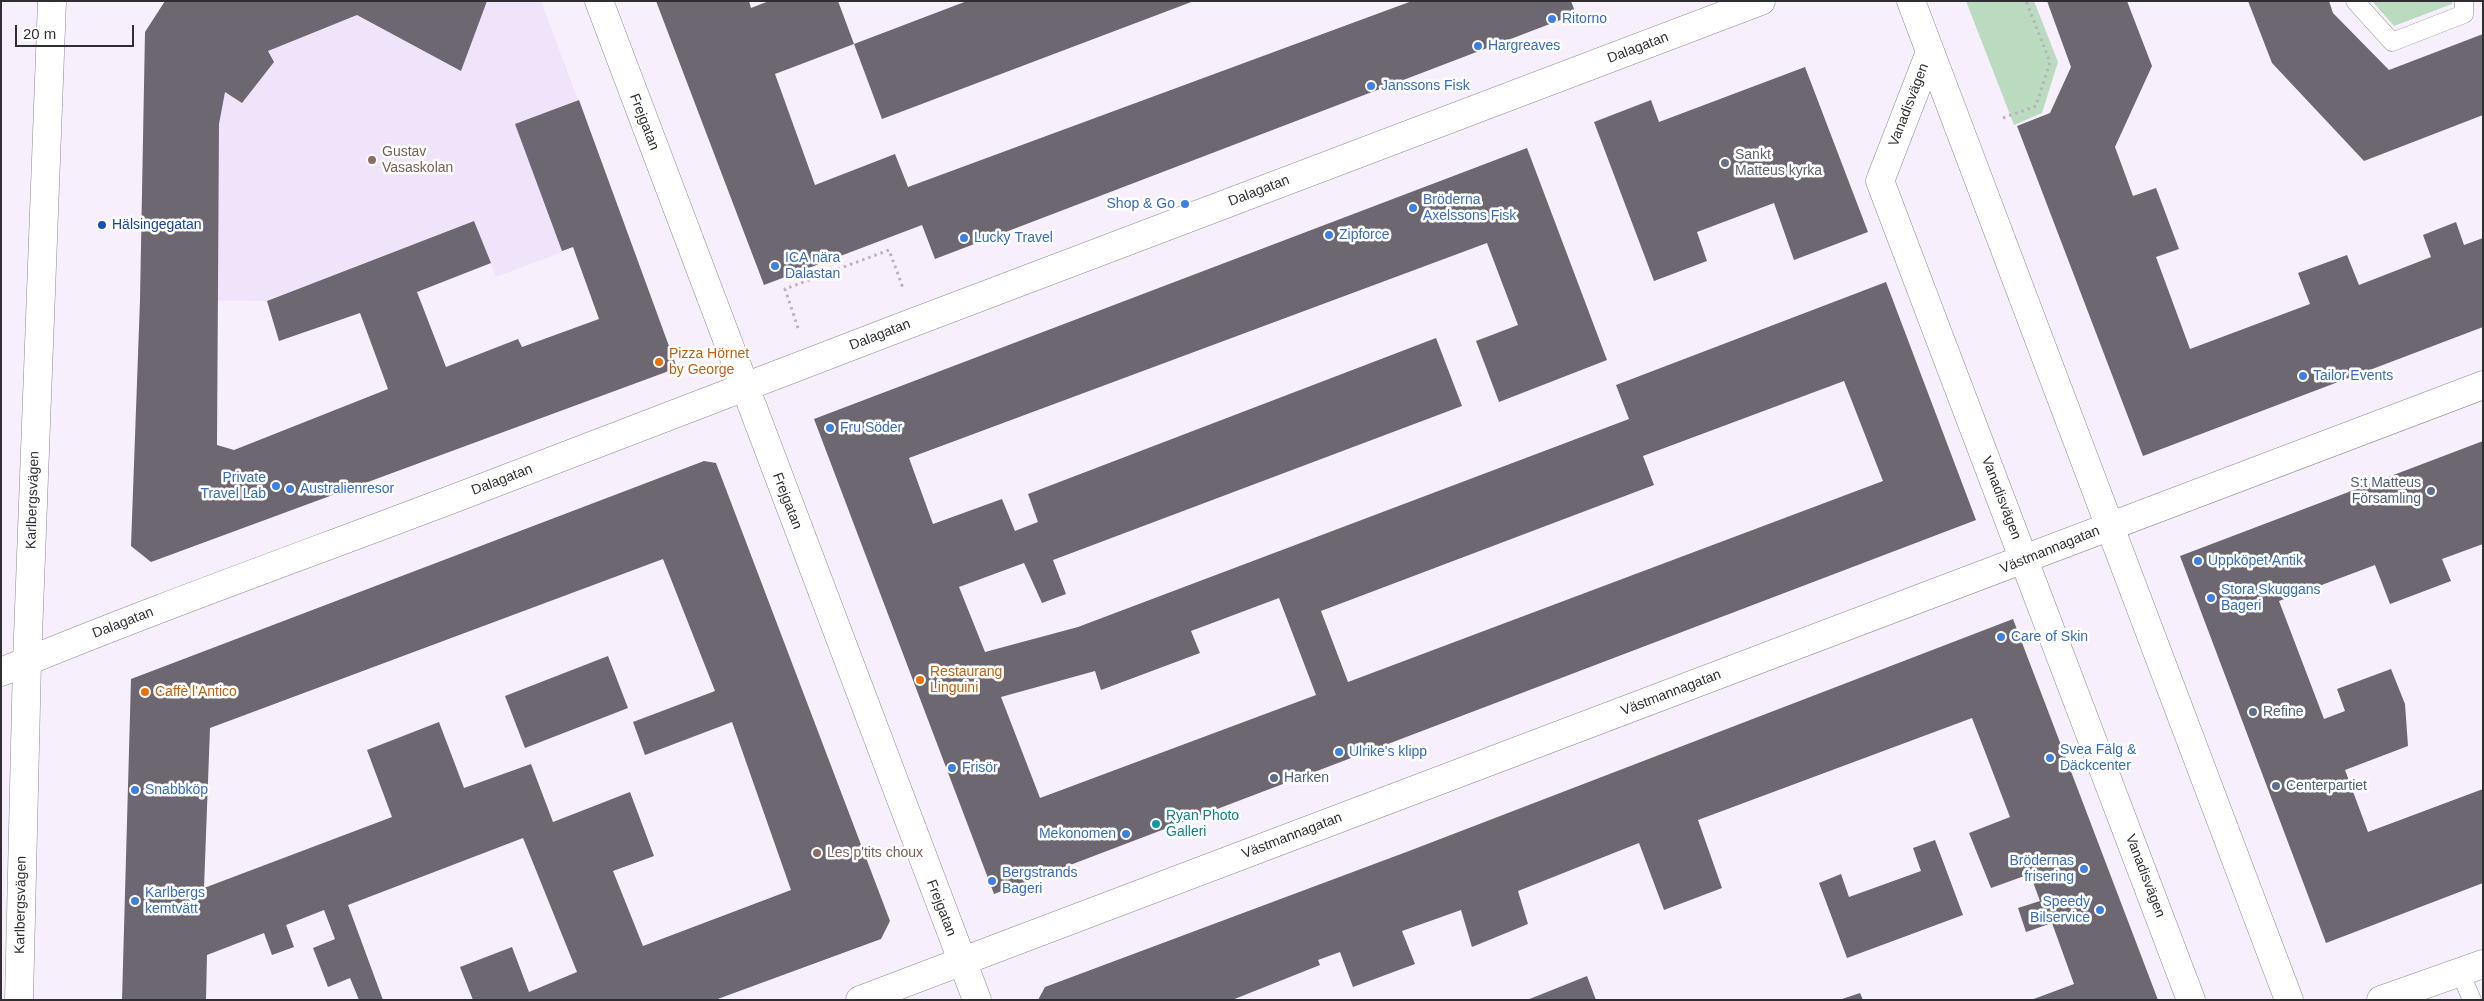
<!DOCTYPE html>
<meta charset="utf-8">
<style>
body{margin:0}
#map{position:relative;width:2484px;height:1001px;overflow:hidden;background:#f7f0fc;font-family:Arial,sans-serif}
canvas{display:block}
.frame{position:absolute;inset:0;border:2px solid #312e33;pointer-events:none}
.scale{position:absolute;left:15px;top:25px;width:119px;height:22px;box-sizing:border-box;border:2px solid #312e33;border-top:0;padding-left:6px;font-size:15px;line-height:18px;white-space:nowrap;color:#312e33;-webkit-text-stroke:4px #fff;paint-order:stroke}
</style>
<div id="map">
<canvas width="2484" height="1001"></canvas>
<div class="frame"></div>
<div class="scale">20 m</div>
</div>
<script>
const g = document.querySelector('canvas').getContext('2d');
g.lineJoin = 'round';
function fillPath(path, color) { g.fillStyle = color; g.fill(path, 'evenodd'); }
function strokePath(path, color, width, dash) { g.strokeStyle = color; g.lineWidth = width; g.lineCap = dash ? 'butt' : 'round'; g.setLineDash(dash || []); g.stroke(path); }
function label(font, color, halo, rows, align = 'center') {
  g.font = font + ' Arial,sans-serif'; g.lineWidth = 5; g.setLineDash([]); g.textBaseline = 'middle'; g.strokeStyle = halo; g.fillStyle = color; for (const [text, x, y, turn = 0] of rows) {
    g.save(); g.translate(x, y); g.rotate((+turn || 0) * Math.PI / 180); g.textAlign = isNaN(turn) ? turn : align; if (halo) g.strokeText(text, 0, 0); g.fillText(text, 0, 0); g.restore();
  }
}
const education = new Path2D(`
 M165 1H541L626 228 496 277 473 221 267 301 140 300 145 32Z`);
const green = new Path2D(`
 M1966 1H2034L2058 62 2042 113 2014 125Z
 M2372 1H2452V4L2394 26Z`);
const building = new Path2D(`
 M165 1H487L461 71 357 15 268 51 274 62 242 103 225 92 219 124 217 445 234 450 388 389 360 313 279 341 267 301 474 221 491 263 417 292 446 367 518 339 522 347 599 319 573 247 562 251 515 124 579 100 677 368 151 562 131 546 140 300 145 32Z
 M656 1H749L751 8 769 1H838L854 44 967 1H1194L882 119 854 44 775 74 815 185 895 154 908 187 1412 1H1571L1576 14 935 259 922 225 764 285Z
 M2047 1H2127L2152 66 2115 147 2133 196 2156 188 2179 249 2156 257 2190 349 2310 304 2298 273 2347 255 2359 285 2431 257 2423 235 2456 222 2464 245 2483 238V327L2143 456 2017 126 2050 113 2071 67Z
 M2248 1H2329L2333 13 2389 70 2483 34V115L2364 161 2272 63Z
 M1805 67 1868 232 1794 260 1774 203 1697 232 1707 261 1654 281 1594 122 1651 100 1659 122Z
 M1527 148 1607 360 1499 402 1476 341 1518 325 1487 243 909 458 933 524 1002 499 1015 531 1038 522 1028 494 1436 338 1462 406 1053 560 1066 594 1042 603 1024 563 959 587 985 652 1078 627 1629 419 1616 385 1886 282 1976 520 994 894 814 419ZM1844 381 1883 481 1348 682 1321 611 1654 485 1643 456ZM1279 598 1316 695 1040 798 1001 697 1095 671 1101 690 1200 653 1191 631Z
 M2483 441V544L2442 559 2451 581 2390 604 2375 565 2279 601 2324 719 2345 711 2337 689 2391 669 2405 704 2408 746 2345 770 2368 832 2483 789V883L2326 943 2180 556Z
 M704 461 716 463 890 921 881 939 715 1000H473L460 967 512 947 529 992 577 972 523 838 348 905 383 1000H359L350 978 328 987 313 948 335 939 324 910 286 925 294 947 272 955 264 933 207 955 206 1000H122L131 679ZM663 559 715 691 633 722 645 755 732 722 791 890 643 946 613 871 654 856 630 792 553 822 531 764 464 788 439 722 367 750 392 817 204 888 210 728Z
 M2013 619 2158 1000H2031L2074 984 2052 923 2026 932 2018 908 2040 901 2030 874 1991 888 1969 833 2010 817 1972 718 1698 820 1722 888 1664 910 1639 843 1518 891 1528 924 1472 947 1461 910 1402 931 1415 964 1353 987 1340 952 1318 960 1320 965 1232 1000H1038L1045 987 1409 851Z
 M608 656 628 708 525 748 505 696Z
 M1935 840 1963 915 1847 958 1819 883 1841 874 1849 897 1921 871 1913 848Z
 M1587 976 1596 1000H1527Z
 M1860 993 1863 1000H1842V999Z`);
const path = new Path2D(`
 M2003 118 2036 106 2050 62 2026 1
 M798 328 785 289 889 250 903 288`);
const lane = new Path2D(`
 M2355 1 2392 42 2464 14V1
 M2460 972 2472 1000`);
const street = new Path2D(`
 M599 1 977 1000
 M1911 1 2289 1000
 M1930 52 1880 181 2191 1000
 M1 672C167 603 337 544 505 479 923 318 1341 159 1761 1
 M860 1000 2483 385
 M2381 1000 2483 964`);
const secondary = new Path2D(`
 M19 1000 27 662 52 1`);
const markers = [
 [1552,19,5,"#3f7fe0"],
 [1478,46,5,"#3f7fe0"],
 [1371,86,5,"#3f7fe0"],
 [372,160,5,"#8d6e63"],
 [1725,163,5,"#6b7280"],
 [1185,204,5,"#3f7fe0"],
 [1413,208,5,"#3f7fe0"],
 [102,225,5,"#1a4fb4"],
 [1329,235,5,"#3f7fe0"],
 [964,238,5,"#3f7fe0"],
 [775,266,5,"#3f7fe0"],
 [659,362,5,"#e8710a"],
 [2303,376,5,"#3f7fe0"],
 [830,428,5,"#3f7fe0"],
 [276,486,5,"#3f7fe0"],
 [290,489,5,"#3f7fe0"],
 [2431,491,5,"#5c6f8a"],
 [2198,561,5,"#3f7fe0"],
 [2211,598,5,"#3f7fe0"],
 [2001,637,5,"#3f7fe0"],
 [920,680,5,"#e8710a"],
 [145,692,5,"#e8710a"],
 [2253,712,5,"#5c6f8a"],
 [1339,752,5,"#3f7fe0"],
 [2050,758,5,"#3f7fe0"],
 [952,768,5,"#3f7fe0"],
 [1274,778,5,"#5c6f8a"],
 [2276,786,5,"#5c6f8a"],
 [135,790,5,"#3f7fe0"],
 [1156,824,5,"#0f9aa8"],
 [1126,834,5,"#3f7fe0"],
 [817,853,5,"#8d6e63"],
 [2084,869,5,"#3f7fe0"],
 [992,881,5,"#3f7fe0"],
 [135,901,5,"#3f7fe0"],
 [2100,910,5,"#3f7fe0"]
];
const shopNames = [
 ["Ritorno",1562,19],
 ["Hargreaves",1488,46],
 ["Janssons Fisk",1381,86],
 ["Bröderna",1423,200],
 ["Axelssons Fisk",1423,216],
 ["Shop & Go",1175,204,"right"],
 ["Zipforce",1339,235],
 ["Lucky Travel",974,238],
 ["ICA nära",785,258],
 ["Dalastan",785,274],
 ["Tailor Events",2313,376],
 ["Fru Söder",840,428],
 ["Private",266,478,"right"],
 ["Travel Lab",266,494,"right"],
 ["Australienresor",300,489],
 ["Uppköpet Antik",2208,561],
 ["Stora Skuggans",2221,590],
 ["Bageri",2221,606],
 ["Care of Skin",2011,637],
 ["Svea Fälg &",2060,750],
 ["Däckcenter",2060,766],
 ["Ulrike's klipp",1349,752],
 ["Frisör",962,768],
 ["Snabbköp",145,790],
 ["Mekonomen",1116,834,"right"],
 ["Brödernas",2074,861,"right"],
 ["frisering",2074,877,"right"],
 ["Bergstrands",1002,873],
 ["Bageri",1002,889],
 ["Karlbergs",145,893],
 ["kemtvätt",145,909],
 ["Speedy",2090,902,"right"],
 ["Bilservice",2090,918,"right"]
];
const streetNames = [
 ["Dalagatan",1638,48,-21],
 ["Vanadisvägen",1909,105,-69],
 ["Frejgatan",644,122,69],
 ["Dalagatan",1259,191,-21],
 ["Dalagatan",880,335,-21],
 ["Dalagatan",502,480,-21],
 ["Vanadisvägen",2001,498,69],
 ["Karlbergsvägen",33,500,-88],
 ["Frejgatan",787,501,69],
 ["Västmannagatan",2050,550,-22],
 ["Dalagatan",123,623,-21],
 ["Västmannagatan",1671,693,-21],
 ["Västmannagatan",1292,836,-21],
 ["Vanadisvägen",2145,876,69],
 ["Karlbergsvägen",21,905,-89],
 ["Frejgatan",941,908,69]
];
const educationNames = [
 ["Gustav",382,152],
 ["Vasaskolan",382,168],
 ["Les p'tits choux",827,853]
];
const worshipNames = [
 ["Sankt",1735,155],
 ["Matteus kyrka",1735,171]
];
const transitNames = [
 ["Hälsingegatan",112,225]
];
const foodNames = [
 ["Pizza Hörnet",669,354],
 ["by George",669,370],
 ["Restaurang",930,672],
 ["Linguini",930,688],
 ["Caffè l'Antico",155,692]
];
const serviceNames = [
 ["S:t Matteus",2421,483,"right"],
 ["Församling",2421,499,"right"],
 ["Refine",2263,712],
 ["Harken",1284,778],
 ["Centerpartiet",2286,786]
];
const cultureNames = [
 ["Ryan Photo",1166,816],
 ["Galleri",1166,832]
];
fillPath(education, '#efe4f9');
fillPath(green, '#badbbf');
fillPath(building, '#6d6771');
strokePath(lane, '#8e8893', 19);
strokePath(street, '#8e8893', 29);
strokePath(secondary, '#8e8893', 29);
strokePath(path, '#b8b2bc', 3, [2.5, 4]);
strokePath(lane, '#fff', 18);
strokePath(street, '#fff', 28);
strokePath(secondary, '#fff', 28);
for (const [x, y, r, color] of markers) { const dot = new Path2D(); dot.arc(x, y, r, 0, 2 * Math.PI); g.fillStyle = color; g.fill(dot); strokePath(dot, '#fff', 2); }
label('14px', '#366cbe', '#fff', shopNames, 'left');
label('14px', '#312e33', '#fff', streetNames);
label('14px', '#785e54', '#fff', educationNames, 'left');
label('14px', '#5b616d', '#fff', worshipNames, 'left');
label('14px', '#164399', '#fff', transitNames, 'left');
label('14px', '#c56008', '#fff', foodNames, 'left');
label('14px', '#4e5e75', '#fff', serviceNames, 'left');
label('14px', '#0d838f', '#fff', cultureNames, 'left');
</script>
